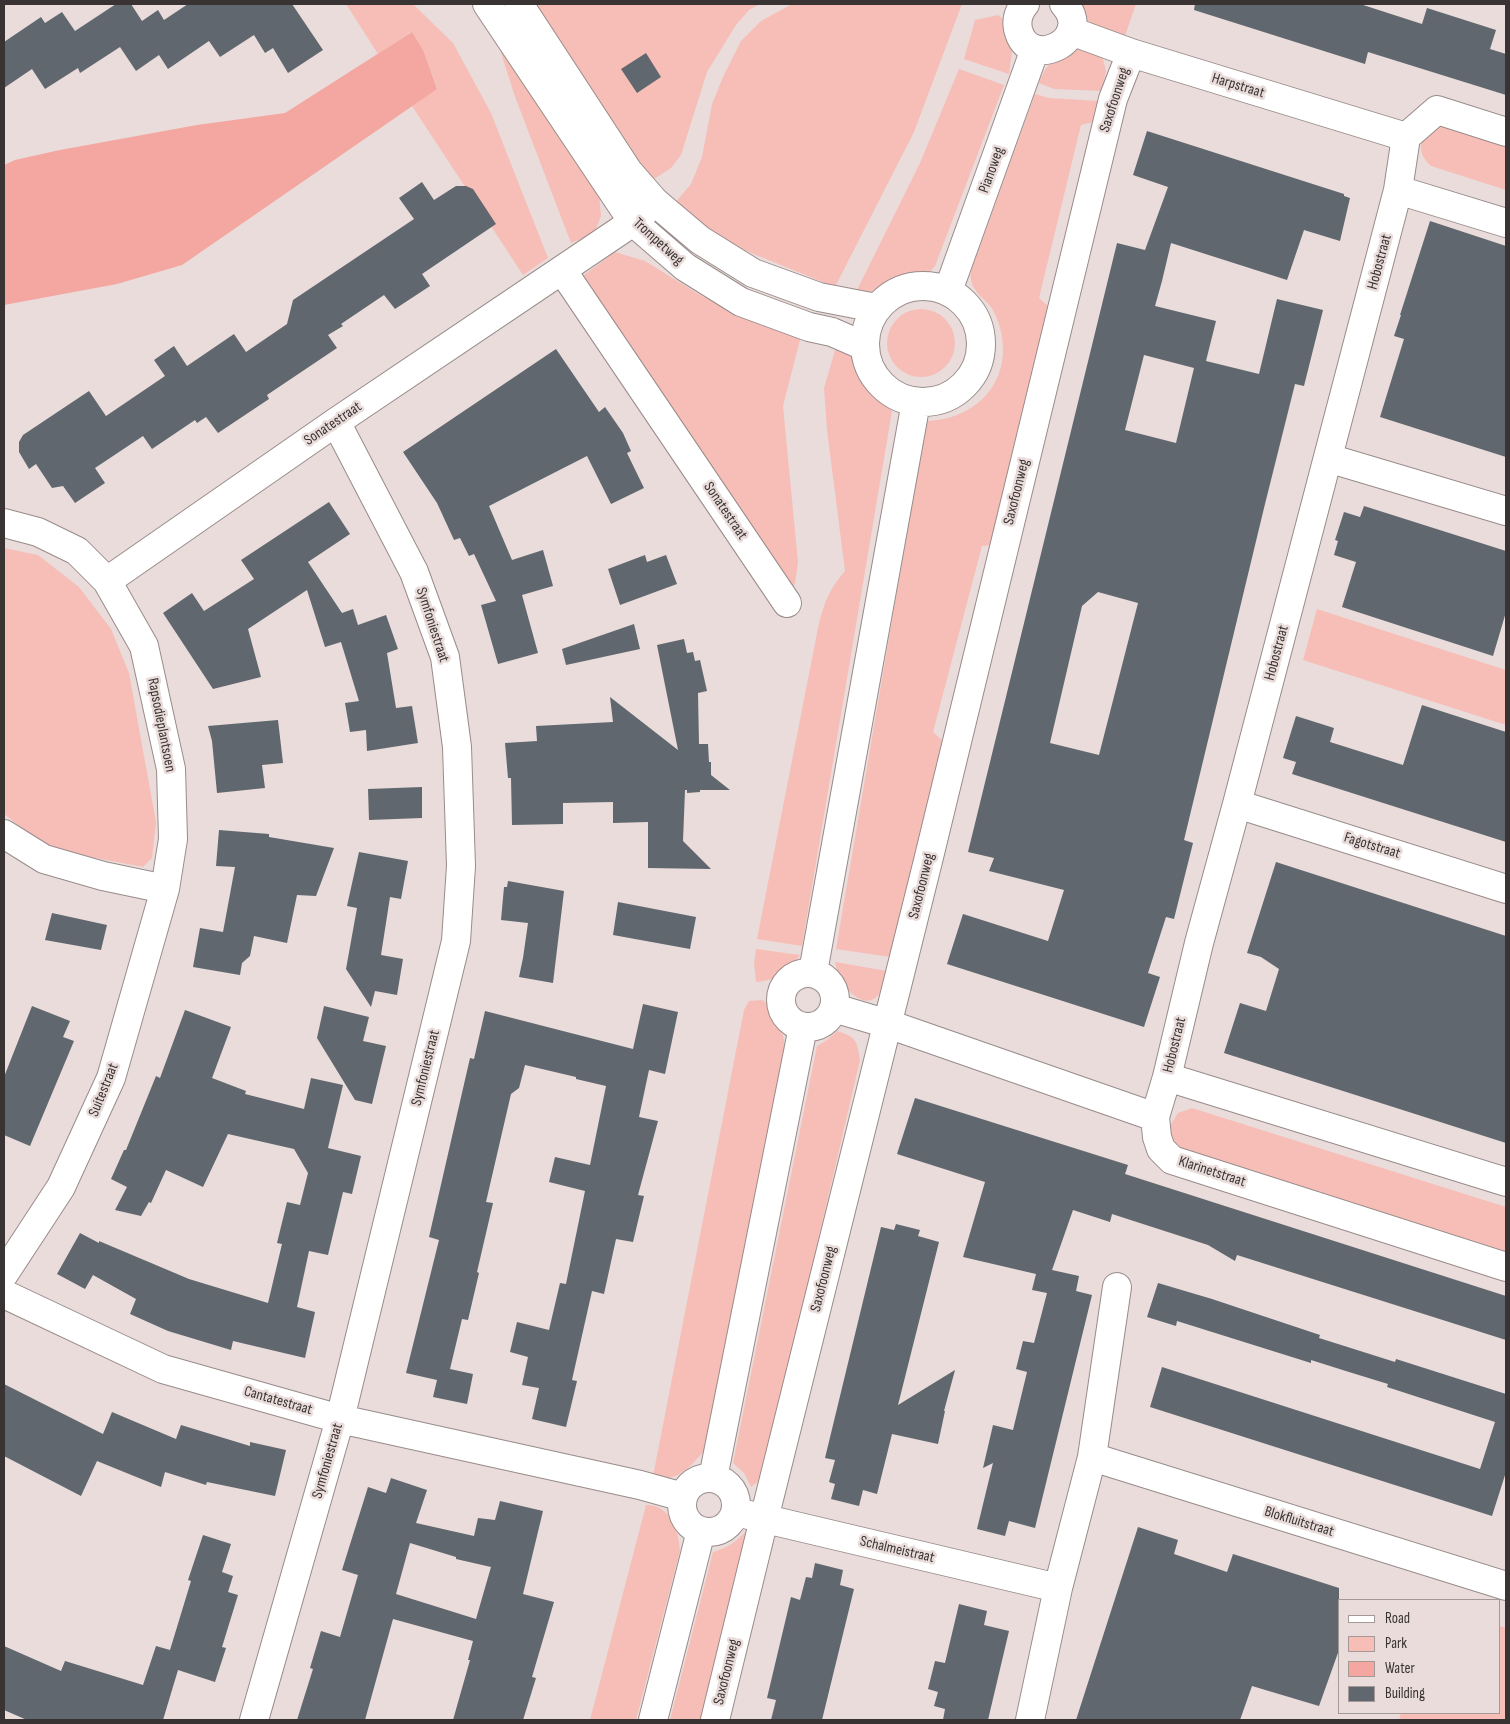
<!DOCTYPE html>
<style>
body{margin:0}
#map{position:relative;width:1510px;height:1724px;overflow:hidden;background:#e9dcda;font-family:"Sofia Sans Condensed",sans-serif}
canvas{display:block}
.frame{position:absolute;inset:0;border:5px solid #393433;pointer-events:none}
.legend{position:absolute;left:1338px;top:1599px;width:162px;height:115px;box-sizing:border-box;background:#e9dcda;border:1px solid #a39997;margin:0;padding:6px 9px;list-style:none;font-size:15px;color:#393433}
.legend li{display:flex;align-items:center;gap:10px;height:25px}
.legend b{width:25px;border:1px solid #a39997}
</style>
<div id="map">
<canvas width="1510" height="1724"></canvas>
<div class="frame"></div>
<ul class="legend">
<li><b style="height:6px;background:#fff"></b>Road</li>
<li><b style="height:14px;background:#f7beb8"></b>Park</li>
<li><b style="height:14px;background:#f4a6a0"></b>Water</li>
<li><b style="height:14px;background:#60676e"></b>Building</li>
</ul>
</div>
<script>
const g = document.querySelector('canvas').getContext('2d');
g.lineJoin = 'round';
function fillPath(path, color) { g.fillStyle = color; g.fill(path, 'evenodd'); }
function strokePath(path, color, width, dash) { g.strokeStyle = color; g.lineWidth = width; g.lineCap = dash ? 'butt' : 'round'; g.setLineDash(dash || []); g.stroke(path); }
function label(font, color, halo, rows, align = 'center') {
  g.font = font + ' "Sofia Sans Condensed",sans-serif'; g.lineWidth = 5; g.setLineDash([]); g.textBaseline = 'middle'; g.strokeStyle = halo; g.fillStyle = color; for (const [text, x, y, turn = 0] of rows) {
    g.save(); g.translate(x, y); g.rotate((+turn || 0) * Math.PI / 180); g.textAlign = isNaN(turn) ? turn : align; if (halo) g.strokeText(text, 0, 0); g.fillText(text, 0, 0); g.restore();
  }
}
const green = new Path2D(`
 M346 4H413L453 43 491 113 548 258 523 275 412 106 437 88 424 52 411 32 378 54Z
 M534 4H760L749 10 736 25 707 72 681 155 671 168 648 183Z
 M792 4H962L914 132 835 287 729 244 673 205 691 184 702 157 712 104 723 77 741 41 761 21Z
 M1077 4H1136L1125 36C1101 29 1089 29 1077 4Z
 M998 15 1007 22 1012 51 1009 74 964 59 975 20Z
 M498 43 598 183 601 216 594 234 571 243 514 94Z
 M1080 49 1101 52 1106 71 1102 91 1054 89 1039 83C1047 60 1059 56 1080 49Z
 M959 69 1004 85 935 266 926 276 911 278 877 292 857 290 920 163Z
 M1035 94 1049 98 1099 101 1093 122 1081 125 1039 298 1049 307 994 545 982 546 933 732 943 741 890 957 836 949 926 421C977 420 1014 380 1000 328 998 321 995 313 991 307 984 298 973 292 971 280 970 276 971 271 972 268Z
 M1441 126 1506 146V190L1431 166C1422 158 1419 151 1422 139L1434 127Z
 M615 252 645 261 700 295 730 309 801 336 783 406 798 562 795 584 790 589 591 291 584 275Z
 M887 343a34 34 0 1 1 68 0a34 34 0 1 1-68 0Z
 M836 347 859 361C862 382 875 398 892 411L802 946 757 939 819 623C825 601 830 588 845 571L827 430 824 388Z
 M4 548 38 555 79 587 111 629 129 673 156 822 152 858 143 867 59 851 34 837 4 814Z
 M1317 609 1506 670V725L1303 660Z
 M756 949 800 955C788 971 777 980 756 982L754 963Z
 M835 962 887 971C884 978 883 988 879 994 875 1000 869 1002 862 1000 846 993 838 978 835 962Z
 M762 1000 768 1004 774 1023 783 1035 786 1051 704 1451C695 1461 684 1475 669 1478 664 1478 658 1477 653 1476L744 1010 749 1001Z
 M837 1031C857 1037 857 1041 860 1060L763 1478 751 1487 744 1473 733 1463 817 1046 827 1040Z
 M1192 1108 1506 1207V1253L1184 1150C1174 1144 1170 1138 1170 1126L1178 1113Z
 M646 1505C670 1504 679 1531 680 1551L636 1720H590Z
 M746 1531 702 1720H670L713 1552C727 1548 736 1542 746 1531Z
 M1499 1626 1506 1628V1720H1399L1401 1713H1499Z`);
const water = new Path2D(`
 M412 32 424 52 437 89 182 265 117 284 4 305V165L15 160 60 150 197 125 285 113Z`);
const building = new Path2D(`
 M116 4H131L142 21 158 10 164 20 188 4H292L323 50 288 73 273 48 265 53 254 35 220 57 209 41 168 69 159 55 136 71 120 47 80 73 78 68 45 89 32 69 4 88V42L41 17 45 23 62 12 75 31Z
 M1195 4H1360L1422 24 1427 8 1496 30 1490 49 1506 54V95L1368 52 1365 64 1194 10Z
 M646 53 661 77 637 93 621 69Z
 M1147 131 1344 194V196L1350 198 1340 241 1304 230 1287 280 1171 243 1162 281 1155 306 1216 321 1206 361 1259 374 1277 299 1323 310 1304 386 1295 384 1264 508 1184 840 1193 843 1174 919 1166 917 1148 973 1160 977 1144 1027 947 964 963 914 1048 941 1064 890 989 871 994 858 968 852 1117 243 1145 250 1168 187 1133 175ZM1144 355 1194 368 1176 443 1125 430ZM1098 592 1138 603 1099 755 1050 743 1082 606Z
 M422 182 434 200 456 186H466L473 189 496 224 422 274 430 286 395 309 384 295 341 324 343 326 328 335 337 348 267 395 269 399 218 433 206 417 197 423 195 420 152 449 143 436 95 468 105 483 75 503 63 486 52 488 36 464 29 469 19 452V442L23 435 89 391 106 416 165 376 154 360 174 346 187 366 234 334 246 352 287 324 293 300 414 219 399 198Z
 M1430 221 1506 246V457L1380 417 1404 339 1394 336 1401 315H1400Z
 M556 349 599 412 605 407 623 433 631 451 627 453 644 488 611 504 587 456 489 506 512 560 543 550 553 586 522 595 538 653 498 664 481 605 496 601 474 554 469 556 460 538 454 540 437 503 403 452Z
 M329 502 350 534 308 562 342 613 353 609 358 625 386 615 398 649 387 653 396 708 412 706 418 743 367 751 366 730 350 732 345 703 359 701 341 642 325 647 307 590 248 629 261 677 213 689 163 613 192 593 204 611 254 579 241 560Z
 M1364 506 1506 551V612L1493 656 1342 607 1356 562 1334 555 1338 541 1335 540 1344 512 1360 517Z
 M645 555 647 562 666 555 677 584 620 605 608 569Z
 M634 624 640 649 566 665 562 649Z
 M684 639 687 653 693 652 695 661 700 660 707 691 698 693 699 744H708L709 762H711V775L730 790H700V792L687 793V790H685L683 841 711 869 648 868V822L613 823V802L563 803V824L512 825 511 778H508L505 743 537 741 536 726 613 722 610 697 678 750 657 645Z
 M1422 705 1506 732V842L1292 774 1296 762 1283 758 1296 716 1334 728 1330 742 1403 765Z
 M278 720 283 763 262 765 265 788 217 793 212 741 208 726Z
 M422 787V818L369 820 368 789Z
 M219 830 269 834V837L334 848 316 896 297 895 287 943 254 936 250 956 242 963 240 975 193 967 200 928 223 932 235 867 216 866Z
 M359 852 408 861 401 899 390 897 381 955 403 959 397 995 375 991 371 1007 346 969 357 908 347 906Z
 M1276 862 1506 936V1143L1224 1053 1240 1003 1266 1011 1279 969 1261 957 1247 953Z
 M508 881 564 891 553 983 519 977 523 958 528 923 501 920 504 887H507Z
 M618 902 696 917 690 949 613 935Z
 M52 913 107 925 101 950 45 940Z
 M643 1004 678 1012 665 1074 649 1070 639 1117 658 1121 638 1195 644 1196 633 1242 616 1239 604 1294 592 1291 572 1380 577 1381 566 1427 532 1419 539 1388 522 1385 528 1357 510 1352 517 1322 549 1330 560 1283 566 1284 585 1191 549 1182 555 1157 590 1165 606 1086 576 1079V1077L525 1065 519 1088 511 1094 486 1202 493 1203 477 1272 479 1273 468 1320 462 1319 450 1369 473 1374 467 1404 433 1397 437 1380 406 1373 439 1240 429 1237 470 1058 474 1059 485 1011 633 1049Z
 M32 1006 70 1021 63 1037 74 1041 30 1146 4 1135V1077Z
 M324 1006 369 1017 363 1041 386 1046 372 1104 355 1100 317 1038Z
 M185 1010 231 1027 212 1078 246 1091 245 1094 304 1109 311 1078 343 1085 328 1148 361 1156 352 1194 343 1192 328 1255 309 1251 297 1307 315 1312 305 1358 233 1341 231 1350 168 1331 130 1314 136 1299 93 1275 85 1289 57 1274 80 1233 99 1243V1241L189 1279 268 1303 282 1244 277 1243 287 1202 300 1205 308 1173 294 1149 228 1134 203 1187 166 1170 151 1203 149 1202 141 1216 115 1210 127 1187 111 1179 124 1150H126L156 1076 160 1078Z
 M915 1098 1128 1165 1125 1174 1506 1296V1340L1237 1255 1235 1261 1208 1245 1112 1214 1110 1222 1073 1210 1052 1270 1079 1276 1076 1291 1092 1295 1035 1528 1009 1521 1005 1536 977 1529 993 1463 983 1468 993 1425 1013 1430 1027 1372 1016 1369 1023 1341 1034 1343 1047 1293 1032 1290 1036 1274 963 1257 985 1182 897 1154Z
 M896 1224 920 1230 918 1236 939 1242 898 1405 955 1370 944 1411H945L938 1444 892 1434 877 1494 863 1490 859 1506 831 1499 835 1484 829 1482 835 1460 825 1458 881 1227 894 1230Z
 M1158 1283 1212 1299 1320 1335 1319 1338 1395 1362 1396 1359 1506 1394V1472L1492 1516 1150 1407 1162 1367 1480 1469 1495 1422 1424 1399 1387 1387 1388 1384 1349 1372 1311 1360V1363L1177 1321 1176 1326 1147 1317Z
 M4 1384 103 1434 112 1412 176 1439 181 1425 250 1446V1442L286 1450 275 1496 207 1482 206 1485 165 1472 161 1487 97 1461 81 1496 4 1456Z
 M391 1478 427 1490 416 1523 474 1536 478 1518 495 1520 500 1501 543 1511 523 1594 554 1602 532 1677 536 1678 523 1720H453L470 1660H468L473 1641 393 1619 365 1720H297L313 1669 310 1668 321 1631 340 1637 358 1575 342 1570 368 1487 386 1493ZM410 1543 456 1557V1559L491 1567 476 1619 396 1594Z
 M1138 1527 1178 1540 1174 1554 1227 1572 1233 1554 1339 1588V1650L1319 1706 1252 1686 1240 1720H1076Z
 M203 1535 231 1544 222 1572 233 1576 228 1592 238 1595 222 1647 226 1648 215 1682 178 1670 163 1720H27L4 1710V1646L61 1671 65 1661 143 1685 156 1646 170 1650 191 1581 188 1580Z
 M815 1563 843 1570 840 1585 854 1589 822 1720H771L776 1700 767 1698 791 1597 800 1600 806 1577 812 1578Z
 M959 1604 987 1611 984 1625 1009 1631 988 1720H943L945 1709 934 1706 938 1692 928 1689 935 1661 945 1663Z`);
const minor = new Path2D(`
 M1071 31 1131 53 1406 137
 M1506 132 1437 110 1406 137 1398 190 1506 223
 M1398 190 1237 804 1199 943 1167 1077 1155 1117 1157 1137 1161 1149 1172 1160 1506 1267
 M562 270 787 603
 M1328 458 1506 511
 M4 523 38 532 77 551 107 581 144 646 171 769 173 839 165 889 103 876 44 859 4 834
 M107 581 336 422 633 222 655 202
 M1237 804 1506 889
 M834 1008 888 1024 1155 1117
 M1167 1077 1506 1182
 M4 1274 61 1187 111 1078 165 889
 M4 1294 163 1369 340 1419 640 1485 683 1497
 M1092 1457 1506 1586
 M736 1512 1058 1588
 M254 1720 340 1419 456 941 461 866 457 747 445 657 414 572 336 422
 M715 1720 764 1519 928 861 1113 99 1131 53
 M1030 1720 1058 1588 1092 1457 1117 1287`);
const tertiary = new Path2D(`
 M487 4 633 222 685 267 741 302 809 327 832 332 864 346
 M519 4 628 171 655 202 700 240 753 273 819 297 876 308
 M1025 4C1019 11 1016 19 1018 29 1028 73 1096 40 1064 4
 M865 344a58 58 0 1 1 116 0a58 58 0 1 1-116 0Z
 M948 291 1035 49
 M813 972 916 402
 M781 1000a27 27 0 1 1 54 0a27 27 0 1 1-54 0Z
 M682 1505a27 27 0 1 1 54 0a27 27 0 1 1-54 0Z
 M713 1478 803 1027
 M653 1720 701 1531`);
const streetNames = [
 ["Harpstraat",1238,86,17],
 ["Saxofoonweg",1115,100,-72],
 ["Pianoweg",992,170,-70],
 ["Trompetweg",658,242,42],
 ["Hobostraat",1380,262,-75],
 ["Sonatestraat",333,424,-34],
 ["Saxofoonweg",1017,492,-76],
 ["Sonatestraat",725,511,56],
 ["Symfoniestraat",432,625,72],
 ["Hobostraat",1277,653,-75],
 ["Rapsodieplantsoen",161,725,79],
 ["Fagotstraat",1372,846,17],
 ["Saxofoonweg",922,886,-76],
 ["Hobostraat",1175,1045,-76],
 ["Symfoniestraat",426,1068,-76],
 ["Suitestraat",104,1090,-68],
 ["Klarinetstraat",1212,1172,18],
 ["Saxofoonweg",824,1279,-76],
 ["Cantatestraat",278,1401,16],
 ["Symfoniestraat",328,1461,-74],
 ["Blokfluitstraat",1299,1522,17],
 ["Schalmeistraat",897,1550,13],
 ["Saxofoonweg",727,1672,-76]
];
fillPath(green, '#f7beb8');
fillPath(water, '#f4a6a0');
fillPath(building, '#60676e');
strokePath(minor, '#988c8a', 30);
strokePath(tertiary, '#988c8a', 30);
strokePath(minor, '#fff', 28);
strokePath(tertiary, '#fff', 28);
label('15px', '#393433', '#e9dcda', streetNames);
</script>
